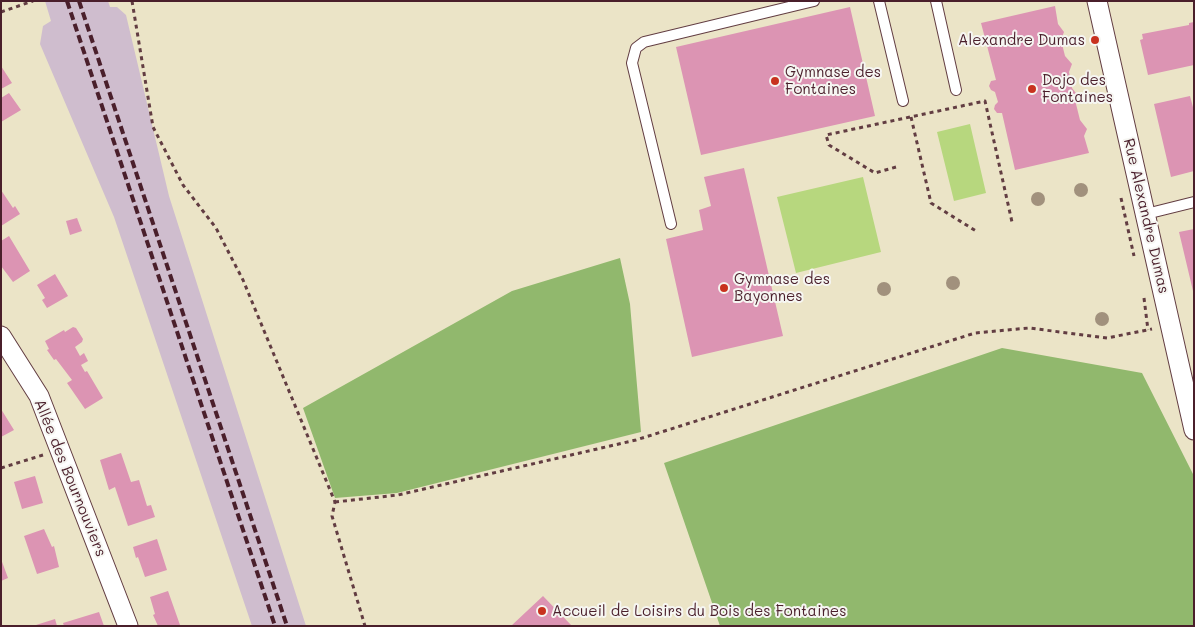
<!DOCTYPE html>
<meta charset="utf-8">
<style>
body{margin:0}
#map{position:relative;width:1195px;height:627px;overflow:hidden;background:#ebe4c7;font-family:Mali,sans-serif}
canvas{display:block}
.frame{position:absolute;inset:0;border:2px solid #4a1f2b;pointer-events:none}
</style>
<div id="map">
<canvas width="1195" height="627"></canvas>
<div class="frame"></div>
</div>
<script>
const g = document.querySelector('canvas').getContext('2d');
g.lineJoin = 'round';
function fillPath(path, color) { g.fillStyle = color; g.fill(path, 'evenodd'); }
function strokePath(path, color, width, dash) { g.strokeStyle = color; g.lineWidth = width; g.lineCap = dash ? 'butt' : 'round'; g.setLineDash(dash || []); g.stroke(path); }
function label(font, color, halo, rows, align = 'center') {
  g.font = font + ' Mali,sans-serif'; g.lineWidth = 4; g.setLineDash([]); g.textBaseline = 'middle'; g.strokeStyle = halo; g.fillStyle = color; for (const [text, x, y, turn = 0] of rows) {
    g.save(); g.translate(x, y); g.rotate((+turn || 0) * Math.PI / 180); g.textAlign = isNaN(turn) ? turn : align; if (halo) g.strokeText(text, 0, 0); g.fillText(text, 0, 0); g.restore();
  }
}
const industrial = new Path2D(`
 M45 1H108L110 7H117L126 15 169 196 306 626H252L114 217 40 44 43 26 51 21Z`);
const green = new Path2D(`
 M970 124 986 193 954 201 937 132Z
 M863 177 881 252 796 273 777 197Z`);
const forest = new Path2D(`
 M620 258 630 304 641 432 397 493 335 498 303 408 512 291Z
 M1002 348 1142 373 1194 476V626H720L664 463Z`);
const building = new Path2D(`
 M1055 6 1058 24 1064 32 1061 40 1065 56 1072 64 1069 72 1072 88 1079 97 1076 104 1080 120 1087 129 1084 136 1089 153 1015 170 1002 113H997L994 109 995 105 998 102 995 92 991 90 989 86 991 81 996 80 981 23Z
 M850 7 875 116 701 155 676 47Z
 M1194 22V65L1148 75 1140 40 1143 39 1142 34 1189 25V23Z
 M1 66 12 83 1 89Z
 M9 93 21 110 1 122V98Z
 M1190 96 1194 111V171L1171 177 1154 104Z
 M744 168 783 336 692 357 666 239 703 230 699 210 711 206 704 177Z
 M1 190 13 208 15 206 20 214 1 226Z
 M77 218 82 231 70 235 66 221Z
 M1194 229V291H1193L1179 232Z
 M9 236 30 271 13 282 1 266V241Z
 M55 274 68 296 47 308 42 300 45 298 37 285Z
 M73 327 76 328 83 339 82 342 75 347 80 356 84 353 88 361 81 365 85 372 87 371 103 398 85 409 67 383 72 380 56 359 54 360 47 350 49 349 45 341 64 330 65 332Z
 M1 409 14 430 1 437Z
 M121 453 131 482 139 480 147 506 151 505 155 517 128 526 115 487 109 490 100 460Z
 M35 476 43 503 22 509 14 482Z
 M44 529 52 547 54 546 59 567 37 574 24 536Z
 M157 539 167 570 145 577 138 557 136 558 133 547Z
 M1 559 8 578 1 581Z
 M168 591 180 625 177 626H158L153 615 155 614 150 597Z
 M543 596 572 626H511Z
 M99 612 104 626H64L63 623Z
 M55 619 57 626H36V625Z`);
const path = new Path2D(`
 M132 1 153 127 183 185 216 228 243 280 335 502 332 516 365 626
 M1 12 33 1
 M911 117 931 203 976 231
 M896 167 875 173 829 145 826 135 985 101 1012 222
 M1121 198 1134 256
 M1144 298 1148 330
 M1 468 43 455
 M335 502 398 495 636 440 975 333 1029 328 1107 338 1152 329`);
const service = new Path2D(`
 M879 1 903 101
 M936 1 956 90
 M1146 214 1194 202
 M671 224 632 63 636 48 644 42 814 1`);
const minor = new Path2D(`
 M1097 1 1194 430
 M1 336 39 396 128 626`);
const rail = new Path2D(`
 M67 1 275 626
 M79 1 287 626`);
const trees = [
 [1081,190],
 [1038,199],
 [953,283],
 [884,289],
 [1102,319]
];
const markers = [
 [1095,40,5,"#c8321e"],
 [775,81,5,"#c8321e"],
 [1032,89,5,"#c8321e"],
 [724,288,5,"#c8321e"],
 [542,611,5,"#c8321e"]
];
const poiNames = [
 ["Alexandre Dumas",1085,40,"right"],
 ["Gymnase des",785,72],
 ["Fontaines",785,89],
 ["Dojo des",1042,80],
 ["Fontaines",1042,97],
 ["Gymnase des",734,279],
 ["Bayonnes",734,296],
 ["Accueil de Loisirs du Bois des Fontaines",552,611]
];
const streetNames = [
 ["Rue Alexandre Dumas",1146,216,77],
 ["Allée des Bournouviers",70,478,68]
];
fillPath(industrial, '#cfbdce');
fillPath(green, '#b7d77e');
fillPath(forest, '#91b86d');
fillPath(building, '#dc94b3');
strokePath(service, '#623d42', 12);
strokePath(minor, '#623d42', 21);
strokePath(path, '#623d42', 3, [4, 4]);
strokePath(service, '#fff', 10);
strokePath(minor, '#fff', 19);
strokePath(rail, '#4a1f2b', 4, [8, 4]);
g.fillStyle = '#a1917d';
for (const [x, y] of trees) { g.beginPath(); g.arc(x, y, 7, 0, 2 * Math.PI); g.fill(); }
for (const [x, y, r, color] of markers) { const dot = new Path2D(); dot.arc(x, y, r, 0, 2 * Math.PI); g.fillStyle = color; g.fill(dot); strokePath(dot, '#f6f6f2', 2); }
label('15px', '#4a1f2b', '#f6f6f2', poiNames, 'left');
label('15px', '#4a1f2b', '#f6f6f2', streetNames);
</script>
